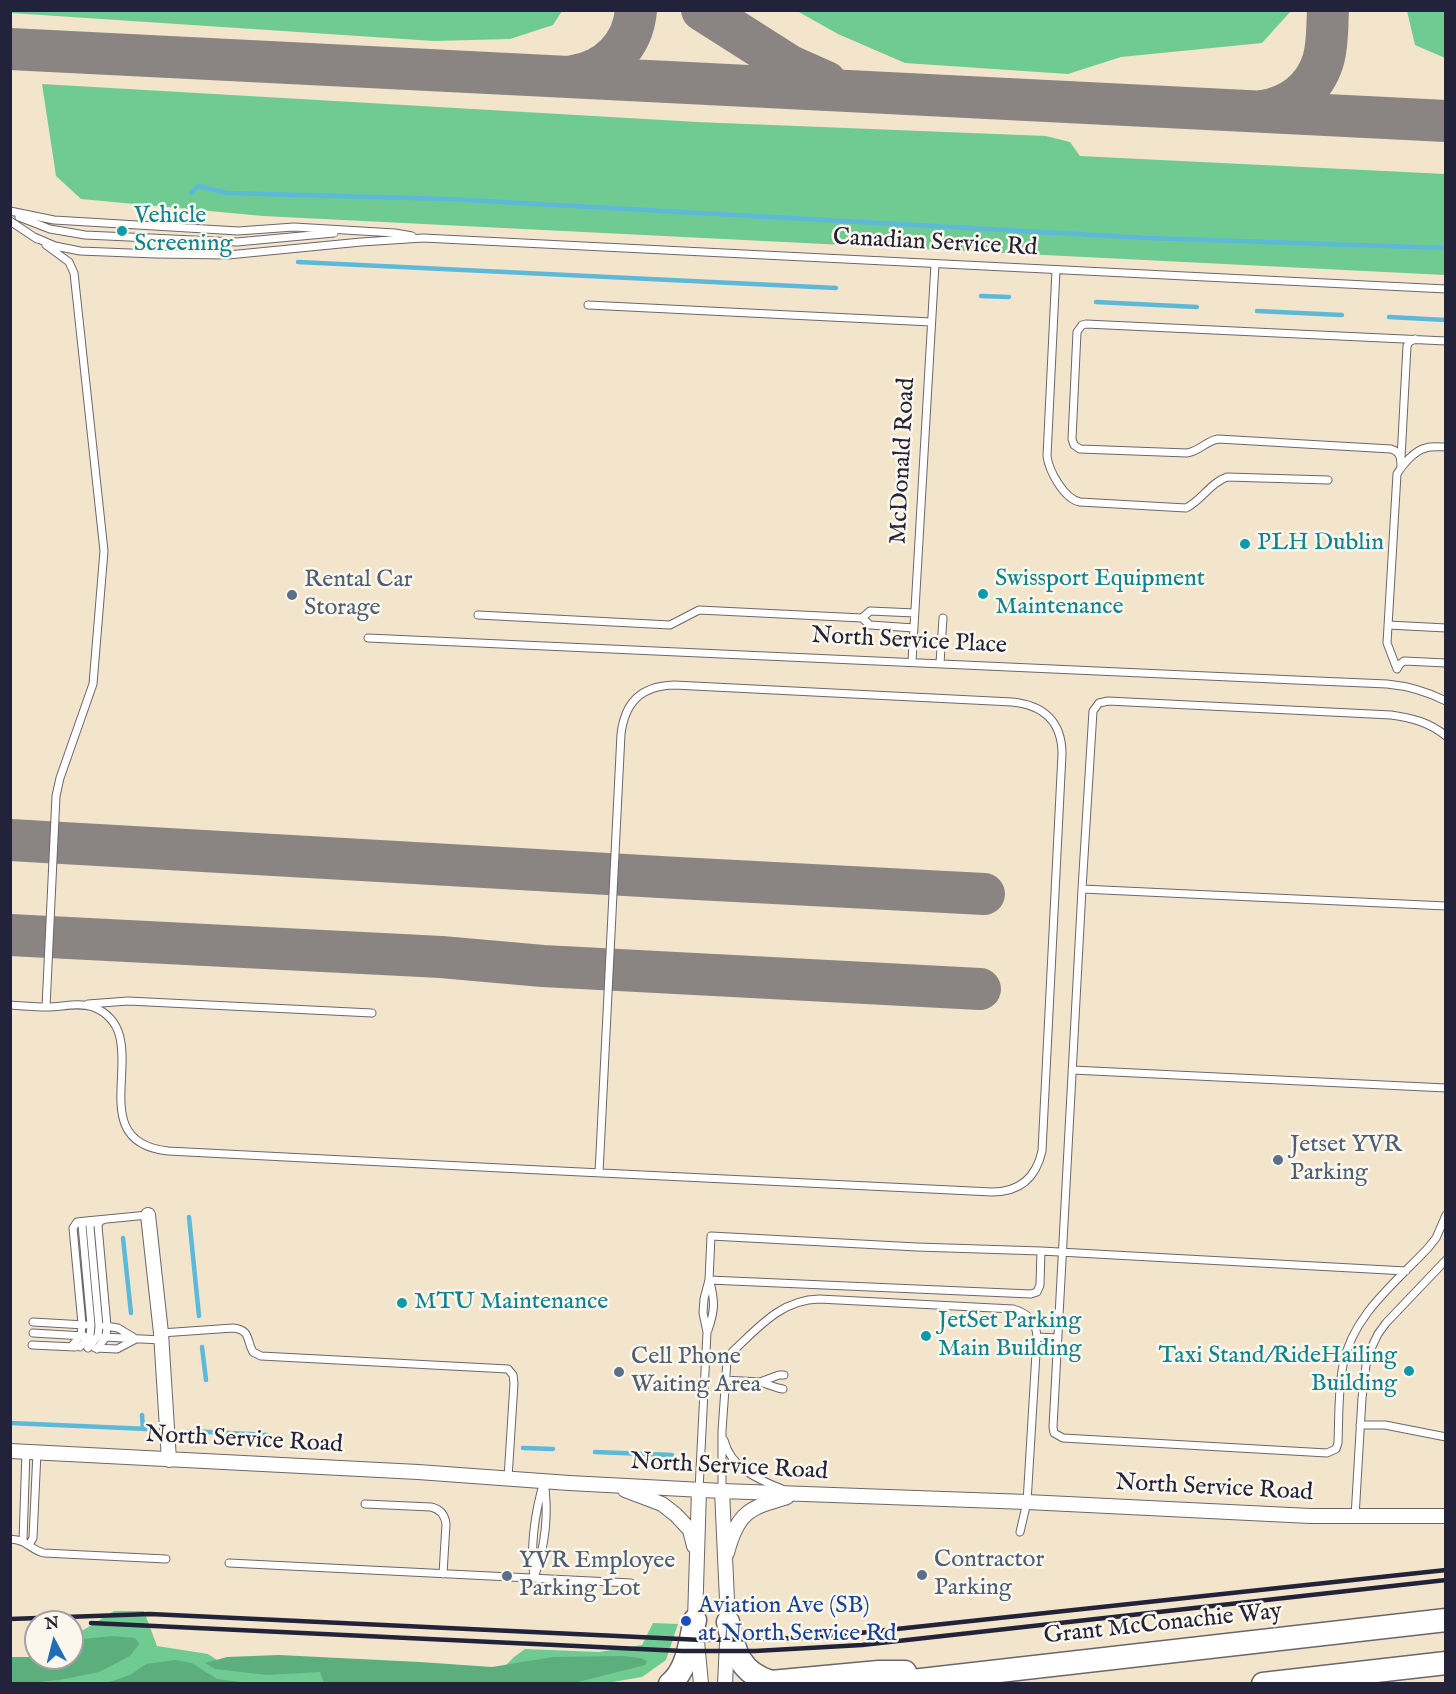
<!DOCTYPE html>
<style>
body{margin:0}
#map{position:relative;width:1456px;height:1694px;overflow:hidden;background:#f3e5cb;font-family:"IM FELL English",serif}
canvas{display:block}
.frame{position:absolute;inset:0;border:12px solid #22223b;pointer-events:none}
.north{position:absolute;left:24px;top:1610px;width:60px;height:60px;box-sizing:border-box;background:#fbf7ec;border:2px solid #a4a2a5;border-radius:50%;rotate:353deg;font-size:16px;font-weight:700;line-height:24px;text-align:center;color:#22223b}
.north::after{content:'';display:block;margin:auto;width:21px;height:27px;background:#1f6fb2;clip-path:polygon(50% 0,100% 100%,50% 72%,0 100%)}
</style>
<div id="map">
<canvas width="1456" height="1694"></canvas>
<div class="frame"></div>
<div class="north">N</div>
</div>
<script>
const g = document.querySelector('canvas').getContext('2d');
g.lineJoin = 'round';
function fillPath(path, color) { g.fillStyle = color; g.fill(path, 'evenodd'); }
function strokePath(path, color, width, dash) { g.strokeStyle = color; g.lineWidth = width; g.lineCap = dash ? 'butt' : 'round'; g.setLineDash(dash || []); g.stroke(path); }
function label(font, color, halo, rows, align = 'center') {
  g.font = font + ' "IM FELL English",serif'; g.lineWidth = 5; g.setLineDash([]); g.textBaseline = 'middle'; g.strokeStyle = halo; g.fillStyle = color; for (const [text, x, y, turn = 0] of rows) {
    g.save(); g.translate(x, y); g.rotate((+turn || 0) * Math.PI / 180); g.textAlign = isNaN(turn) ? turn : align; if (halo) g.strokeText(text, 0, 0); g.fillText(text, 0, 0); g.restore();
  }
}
const green = new Path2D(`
 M10 11 11 10 562 11 553 25 510 39 434 41 11 13Z
 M797 11H796H1291L1262 43 1121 57 1068 74 905 63 838 34Z
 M1407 11H1445V58L1415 45Z
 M42 84 697 122 1046 136 1070 142 1080 156 1445 174V275L263 216 81 199 56 176Z
 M114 1611H144L157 1646 208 1654 220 1662 499 1672 514 1657 525 1649 599 1652 642 1645 653 1623 678 1624 666 1660 642 1677 607 1683 11 1684 10 1656 22 1661 72 1658V1637Z`);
const forest = new Path2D(`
 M113 1636 135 1638 139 1644 130 1656 99 1672 59 1680 32 1683H11V1657H33L36 1655V1658H72V1640Z
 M279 1655 420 1662 492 1667 553 1657 622 1656 641 1658 647 1661 645 1665 574 1683H324L320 1672 267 1675 215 1669 205 1663 227 1657Z
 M175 1660 192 1663 217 1679 250 1683H106L130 1675 146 1664Z`);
const stream = new Path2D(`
 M191 193 198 186 227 193 448 199 1148 238 1446 248
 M298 262 836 288
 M981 296 1009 297
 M1096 302 1197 307
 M1257 311 1342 315
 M1389 317 1446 320
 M189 1217 199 1316
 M123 1238 131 1313
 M202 1347 206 1380
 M142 1415 143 1429
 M10 1423 148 1429
 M189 1431 268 1435
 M523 1448 553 1449
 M595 1452 672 1455`);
const taxiway = new Path2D(`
 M702 10 790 66 826 82
 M10 49 1446 121
 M573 76C607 71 633 46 636 10
 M1262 111C1290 107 1314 90 1323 61 1328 45 1327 27 1328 10
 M10 840 678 878 984 894
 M10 935 441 957 543 966 980 989`);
const lane = new Path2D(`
 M10 211 54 220 238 231 294 227 395 233 412 236
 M19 217 50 229 85 235 237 242 334 233
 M10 221 37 239
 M34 237 55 246 80 251 155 254 228 255 361 242 423 238 1446 289
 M1056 270 1047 456C1049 471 1064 499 1080 502L1186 508C1202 500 1210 483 1227 477L1328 480
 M588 305 931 322
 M1446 447C1439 447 1432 446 1426 448 1415 450 1402 465 1397 474L1387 643 1397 669 1400 664 1404 661 1446 663
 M1401 458 1407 346 1409 342 1415 339
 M1401 468C1401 459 1401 452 1391 449L1218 439C1206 441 1200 451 1187 453L1080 449 1074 445 1072 439 1077 332 1082 325 1086 324 1446 341
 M478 615 670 625 699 610 862 618
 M1388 625 1446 628
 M914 628 870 625 862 618 870 611 915 613
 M368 638C707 652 1047 669 1387 684 1409 686 1426 691 1446 701
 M912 661 935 264
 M940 663 943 618
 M1446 736C1429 722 1412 718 1391 715L1108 701 1099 703 1093 711 1082 889 1053 1427 1054 1433 1063 1438 1327 1453 1336 1449 1338 1443C1339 1418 1338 1391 1343 1365 1352 1316 1395 1283 1428 1248L1436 1238 1446 1215
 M1082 889 1446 906
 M88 1004 128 1001 372 1013
 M10 1005C23 1006 35 1007 47 1007 62 1007 78 1002 93 1007 161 1033 75 1141 168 1151L540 1170C691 1177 841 1185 992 1192 1020 1192 1036 1178 1042 1151L1062 754C1062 721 1043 705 1012 702L674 685C641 686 625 702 621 734L599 1173
 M46 1007 56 796 60 778 93 684 104 551 74 273 69 262 46 245
 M1072 1070 1446 1088
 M1041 1251 1406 1271
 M33 1322 85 1325
 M105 1326 118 1328 133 1337
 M708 1330C715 1310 715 1302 710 1282
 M33 1333 84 1336
 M161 1333 233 1328C251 1330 246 1340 253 1352L261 1356 508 1369 513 1375 514 1383 508 1478
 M104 1337 161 1340
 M1037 1337 1058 1338
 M32 1345 75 1347
 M71 1347 81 1335 82 1324 73 1228 77 1222 86 1221
 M80 1347 90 1336 91 1325 82 1225 86 1221 148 1215
 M88 1348 98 1336 99 1326 90 1227 91 1224 95 1221
 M95 1348 117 1349 136 1339
 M97 1349 106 1337 107 1326 98 1226 100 1221 103 1220
 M725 1380 760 1382 778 1388 783 1389
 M760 1382 779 1375H784
 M1360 1425H1385L1446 1437
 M724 1440C731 1468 757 1479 782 1489
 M544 1481C549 1513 545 1547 534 1578 530 1546 535 1512 544 1481Z
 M699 1490 707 1332 703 1313 704 1299 709 1280 711 1236 917 1247 1041 1251 1040 1285 1037 1292 1031 1294 709 1280
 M722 1491V1431L727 1360 733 1351C759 1327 781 1300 819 1299L1013 1309C1028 1313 1036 1321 1037 1337L1027 1502 1020 1532
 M365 1504 431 1507C440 1509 445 1515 446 1524L443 1574
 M1355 1517 1362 1398 1367 1357 1378 1334 1386 1323 1446 1260
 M10 1539C28 1540 29 1549 44 1553L166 1559
 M23 1541 26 1451
 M29 1545 33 1538 37 1452
 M229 1563 631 1583`);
const street = new Path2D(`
 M148 1215 161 1333 169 1460
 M10 1451 418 1472 569 1483 722 1491 1027 1502 1310 1516H1446
 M625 1490 662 1504 676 1515 690 1530 694 1546
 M699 1490 695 1620 701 1684
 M722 1491 728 1622 725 1684
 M727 1553C738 1511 750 1508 787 1497`);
const primary = new Path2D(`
 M728 1622C734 1651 740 1673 771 1682L879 1672H905
 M670 1684C688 1669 690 1641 695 1620
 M886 1684 1446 1620
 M1263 1684 1446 1663`);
const rail = new Path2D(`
 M10 1619 150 1614 702 1640 800 1638 850 1634 1446 1570
 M91 1623 682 1651H755L862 1645 1446 1580`);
const markers = [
 [122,231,6,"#0f9aa8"],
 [1245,544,6,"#0f9aa8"],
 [983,594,6,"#0f9aa8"],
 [292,595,6,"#5c6f8a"],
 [1278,1160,6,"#5c6f8a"],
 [402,1303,6,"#0f9aa8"],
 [926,1336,6,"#0f9aa8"],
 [1409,1371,6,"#0f9aa8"],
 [619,1372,6,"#5c6f8a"],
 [922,1575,6,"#5c6f8a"],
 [507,1576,6,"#5c6f8a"],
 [686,1621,6,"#1a4fb4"]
];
const cultureNames = [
 ["Vehicle",134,217],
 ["Screening",134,245],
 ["PLH Dublin",1257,544],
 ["Swissport Equipment",995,580],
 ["Maintenance",995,608],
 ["MTU Maintenance",414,1303],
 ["JetSet Parking",938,1322],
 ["Main Building",938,1350],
 ["Taxi Stand/RideHailing",1397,1357,"right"],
 ["Building",1397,1385,"right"]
];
const streetNames = [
 ["Canadian Service Rd",935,244,3],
 ["McDonald Road",904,461,-87],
 ["North Service Place",909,642,3],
 ["North Service Road",244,1441,3],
 ["North Service Road",729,1468,3],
 ["North Service Road",1214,1489,3],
 ["Grant McConachie Way",1163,1625,-6]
];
const serviceNames = [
 ["Rental Car",304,581],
 ["Storage",304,609],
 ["Jetset YVR",1290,1146],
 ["Parking",1290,1174],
 ["Cell Phone",631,1358],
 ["Waiting Area",631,1386],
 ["Contractor",934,1561],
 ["Parking",934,1589],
 ["YVR Employee",519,1562],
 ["Parking Lot",519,1590]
];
const transitNames = [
 ["Aviation Ave (SB)",698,1607],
 ["at North Service Rd",698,1635]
];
fillPath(green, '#70cb92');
fillPath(forest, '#5caf7c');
strokePath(stream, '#5cb9da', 4.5);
strokePath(taxiway, '#8a8483', 42);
strokePath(lane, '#6b666d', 9);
strokePath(street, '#6b666d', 16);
strokePath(primary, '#6b666d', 25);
strokePath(lane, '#fff', 7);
strokePath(street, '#fff', 14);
strokePath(primary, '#fff', 22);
strokePath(rail, '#22223b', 4.5);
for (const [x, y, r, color] of markers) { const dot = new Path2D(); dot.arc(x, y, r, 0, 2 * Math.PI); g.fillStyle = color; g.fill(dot); strokePath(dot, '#fbf7ec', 2); }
label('24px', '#0d838f', '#fbf7ec', cultureNames, 'left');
label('24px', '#22223b', '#fbf7ec', streetNames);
label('24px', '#4e5e75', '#fbf7ec', serviceNames, 'left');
label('24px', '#164399', '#fbf7ec', transitNames, 'left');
</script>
